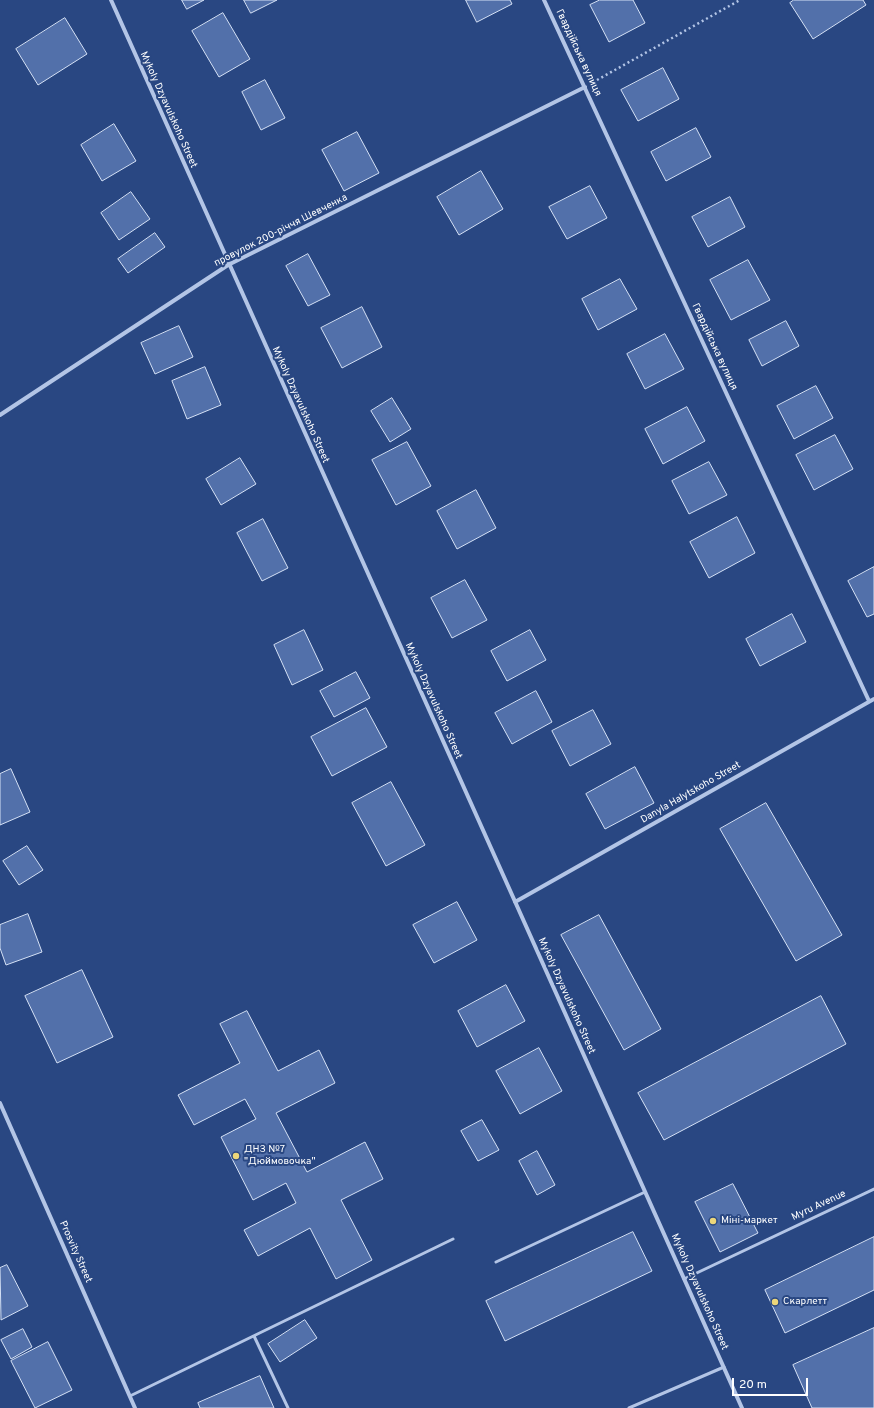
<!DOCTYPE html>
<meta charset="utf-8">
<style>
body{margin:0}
#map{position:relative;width:874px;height:1408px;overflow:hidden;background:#294782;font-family:Overpass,sans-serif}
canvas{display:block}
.scale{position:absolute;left:732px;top:1378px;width:76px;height:18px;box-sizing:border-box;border:2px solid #fff;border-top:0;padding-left:5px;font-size:12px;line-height:14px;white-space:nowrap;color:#fff;-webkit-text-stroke:3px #294782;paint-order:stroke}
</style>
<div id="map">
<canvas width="874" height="1408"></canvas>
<div class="scale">20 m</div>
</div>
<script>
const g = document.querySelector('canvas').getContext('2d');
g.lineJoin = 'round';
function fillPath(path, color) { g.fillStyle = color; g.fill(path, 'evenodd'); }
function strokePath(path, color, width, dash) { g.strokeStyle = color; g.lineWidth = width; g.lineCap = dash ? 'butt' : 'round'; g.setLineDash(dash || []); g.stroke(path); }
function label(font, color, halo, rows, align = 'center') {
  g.font = font + ' Overpass,sans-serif'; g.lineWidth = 4; g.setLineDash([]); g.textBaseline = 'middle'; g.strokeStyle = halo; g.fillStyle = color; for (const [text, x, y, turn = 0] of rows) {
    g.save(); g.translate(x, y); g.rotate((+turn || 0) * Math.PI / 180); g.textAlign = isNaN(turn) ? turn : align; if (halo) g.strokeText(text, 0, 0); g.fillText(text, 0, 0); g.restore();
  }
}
const building = new Path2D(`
 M182 0H204L187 9Z
 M244 0H277L251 13Z
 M466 0H510L512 4 477 22Z
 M600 0H633L645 23 609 42 590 5Z
 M794 0H863L866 5 813 39 790 3Z
 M223 13 250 59 219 77 192 31Z
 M65 18 87 54 38 85 16 49Z
 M663 68 679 99 638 121 621 90Z
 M265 80 285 118 261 130 242 92Z
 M114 124 136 161 102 181 81 145Z
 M696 128 711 157 666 181 651 152Z
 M357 132 379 173 344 191 322 150Z
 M481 171 503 209 459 235 437 197Z
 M590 186 607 218 567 239 549 207Z
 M131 192 150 219 119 240 101 213Z
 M730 197 745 227 708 247 692 217Z
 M155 233 165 247 128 273 118 259Z
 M308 254 330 295 308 306 286 266Z
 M748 260 770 300 731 320 710 280Z
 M620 279 637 309 598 330 582 299Z
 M362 307 382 347 342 368 321 328Z
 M786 321 799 346 762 366 749 340Z
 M179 326 193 357 155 374 141 343Z
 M665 334 684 369 645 389 627 354Z
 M205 367 221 405 187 419 172 381Z
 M816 386 833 418 794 439 777 406Z
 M392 398 411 429 390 442 371 411Z
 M687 407 705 441 663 464 645 429Z
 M835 435 853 469 814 490 796 455Z
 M407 442 431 486 396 505 372 460Z
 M240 458 256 484 221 505 206 479Z
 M709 462 727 495 689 514 672 481Z
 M476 490 496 528 457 549 437 511Z
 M737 517 755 553 709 578 690 542Z
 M263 519 288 568 262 581 237 533Z
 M874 567V614L867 617 848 581Z
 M465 580 487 620 452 638 431 598Z
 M792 614 806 642 760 666 746 639Z
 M304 630 323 670 292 685 274 645Z
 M530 630 546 660 507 681 491 651Z
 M356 672 370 698 334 717 320 691Z
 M536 691 552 722 512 744 495 713Z
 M366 708 387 747 332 776 311 737Z
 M593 710 611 744 570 766 552 731Z
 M635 767 654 803 605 829 586 794Z
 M11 769 30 812 0 825V774Z
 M391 782 425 845 386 866 352 803Z
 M766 803 842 935 796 961 720 829Z
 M27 846 43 870 19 885 3 861Z
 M457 902 477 940 434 963 413 925Z
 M28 914 42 952 6 965 0 948V925Z
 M599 915 661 1029 624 1050 561 935Z
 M82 970 113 1037 57 1063 25 996Z
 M506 985 525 1021 477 1047 458 1011Z
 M821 996 846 1044 664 1140 638 1093Z
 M247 1011 278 1071 319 1050 335 1083 276 1113 307 1172 365 1142 383 1179 341 1200 372 1260 336 1279 310 1228 258 1256 244 1230 296 1203 286 1183 253 1200 221 1137 256 1119 245 1099 194 1125 178 1095 240 1063 220 1024Z
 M539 1048 562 1091 520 1114 496 1071Z
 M482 1120 499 1150 478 1161 461 1131Z
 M537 1151 555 1185 537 1195 519 1161Z
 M733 1184 758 1233 720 1252 695 1202Z
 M633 1232 652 1271 505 1341 486 1301Z
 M874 1237V1290L785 1333 765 1290Z
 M7 1265 28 1306 1 1320 0 1268Z
 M305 1320 317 1338 280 1362 268 1344Z
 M874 1328V1408H812L793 1365Z
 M23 1329 32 1347 11 1359 1 1340Z
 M48 1342 72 1390 35 1408 11 1361Z
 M260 1376 274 1408H200L198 1403Z`);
const path = new Path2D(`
 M597 80 740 0`);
const lane = new Path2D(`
 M496 1262 645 1192
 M684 1279 874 1189
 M254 1336 288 1408
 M130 1396 453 1239
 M629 1408 724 1367`);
const street = new Path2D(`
 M111 0 742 1408
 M544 0 869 701
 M0 415 228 265 585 87
 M515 902 874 699
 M0 1103 135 1408`);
const markers = [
 [236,1156,4,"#edd77a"],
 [713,1221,4,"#edd77a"],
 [775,1302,4,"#edd77a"]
];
const streetNames = [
 ["Гвардійська вулиця",578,53,65],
 ["Mykoly Dzyavulskoho Street",168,110,66],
 ["провулок 200-річчя Шевченка",281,231,-27],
 ["Гвардійська вулиця",714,347,65],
 ["Mykoly Dzyavulskoho Street",300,405,66],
 ["Mykoly Dzyavulskoho Street",433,701,66],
 ["Danyla Halytskoho Street",691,793,-30],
 ["Mykoly Dzyavulskoho Street",566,996,66],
 ["Myru Avenue",819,1206,-25],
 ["Prosvity Street",75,1252,66],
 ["Mykoly Dzyavulskoho Street",699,1292,66]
];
const poiNames = [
 ["ДНЗ №7",244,1150],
 ["\"Дюймовочка\"",244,1162],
 ["Міні-маркет",721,1221],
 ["Скарлетт",783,1302]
];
fillPath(building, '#5270aa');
strokePath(building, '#d5e1f5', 1);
strokePath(path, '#b3c5e6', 2.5, [2, 3]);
strokePath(lane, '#b3c5e6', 3);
strokePath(street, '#b3c5e6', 4);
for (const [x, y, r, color] of markers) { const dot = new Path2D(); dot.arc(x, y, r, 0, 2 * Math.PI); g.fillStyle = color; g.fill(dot); strokePath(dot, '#294782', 1.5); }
label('10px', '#fff', '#294782', streetNames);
label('10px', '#fff', '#294782', poiNames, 'left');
</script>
